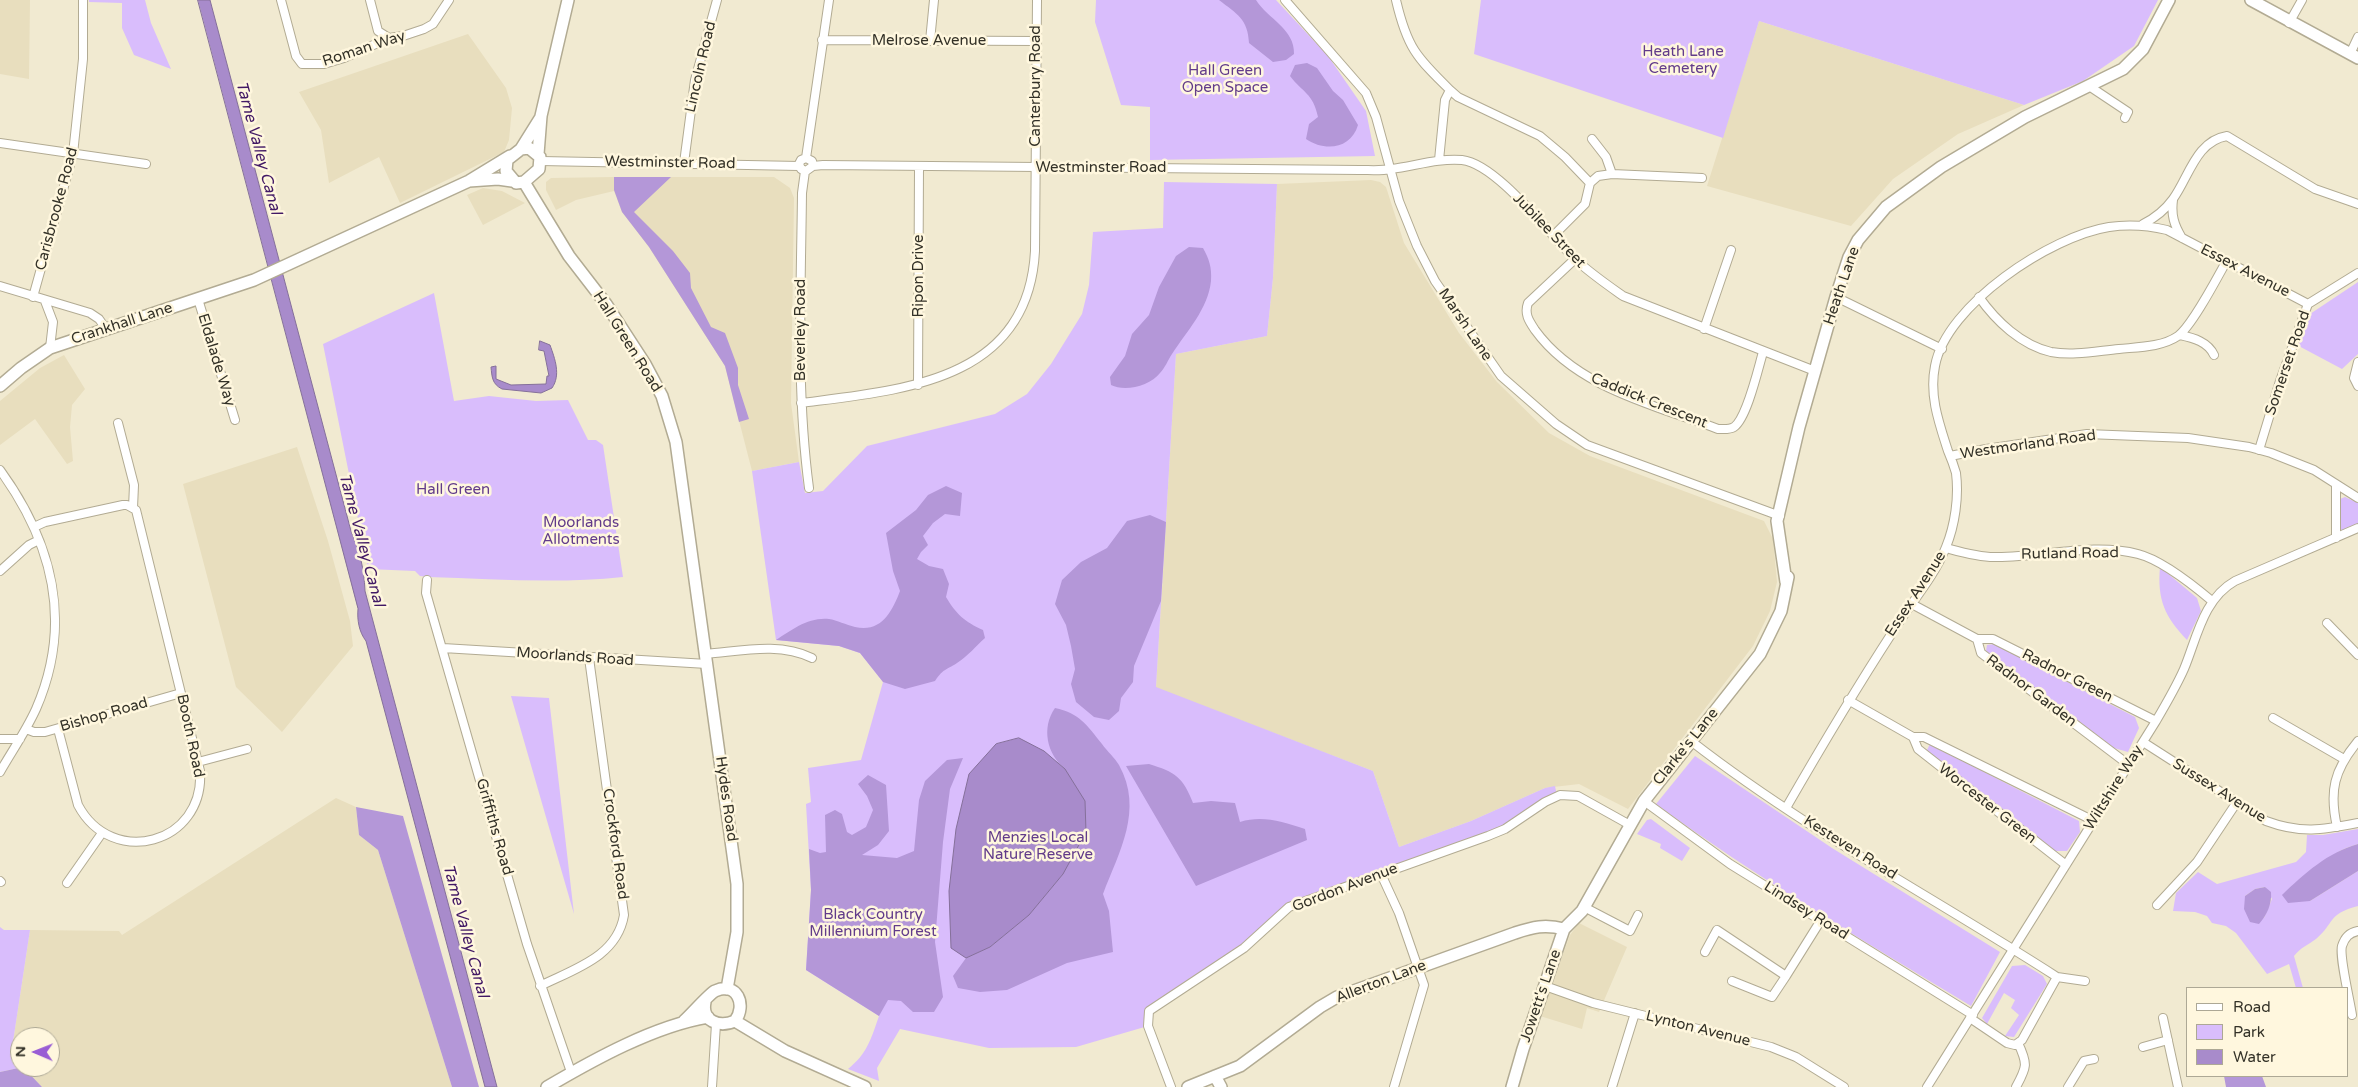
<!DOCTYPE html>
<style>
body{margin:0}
#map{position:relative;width:2358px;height:1087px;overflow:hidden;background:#f1ead1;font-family:"Varela Round",sans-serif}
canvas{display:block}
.legend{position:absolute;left:2186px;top:987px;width:162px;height:90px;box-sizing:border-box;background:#fff7de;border:1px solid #ada895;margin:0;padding:6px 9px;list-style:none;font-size:15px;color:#333127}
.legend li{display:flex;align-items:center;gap:10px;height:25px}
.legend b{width:25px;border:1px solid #ada895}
.north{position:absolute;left:10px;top:1027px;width:50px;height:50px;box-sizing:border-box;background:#fff7de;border:1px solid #ada895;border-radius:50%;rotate:271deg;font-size:14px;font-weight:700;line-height:20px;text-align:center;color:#333127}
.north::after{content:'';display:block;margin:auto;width:18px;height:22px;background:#995dd4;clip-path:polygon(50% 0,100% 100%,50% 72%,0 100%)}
</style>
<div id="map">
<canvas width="2358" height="1087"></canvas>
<ul class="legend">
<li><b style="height:6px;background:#fff"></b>Road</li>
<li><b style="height:14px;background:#d9bdfc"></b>Park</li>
<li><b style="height:14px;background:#a88bcb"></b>Water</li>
</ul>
<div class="north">N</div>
</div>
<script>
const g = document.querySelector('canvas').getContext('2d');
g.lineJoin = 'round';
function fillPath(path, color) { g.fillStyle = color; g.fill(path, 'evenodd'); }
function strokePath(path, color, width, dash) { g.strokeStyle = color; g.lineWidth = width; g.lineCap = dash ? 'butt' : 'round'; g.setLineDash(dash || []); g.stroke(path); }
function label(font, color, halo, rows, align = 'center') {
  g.font = font + ' "Varela Round",sans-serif'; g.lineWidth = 5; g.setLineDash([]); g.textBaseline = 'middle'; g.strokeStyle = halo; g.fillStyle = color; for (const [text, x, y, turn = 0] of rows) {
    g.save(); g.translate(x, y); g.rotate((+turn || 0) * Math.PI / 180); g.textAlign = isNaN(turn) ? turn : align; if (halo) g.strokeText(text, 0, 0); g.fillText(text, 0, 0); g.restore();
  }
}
const built = new Path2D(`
 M0 0H30L29 79 0 74Z
 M1759 21 2024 105 1958 134 1893 179 1851 226 1707 186Z
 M468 34 506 88 512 108 509 140 504 152 400 203 379 157 329 183 321 130 299 92Z
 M614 177H774L790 188 794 198 791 403 799 462 752 471 725 366 649 247 622 212 614 191 576 200 556 210 546 190V182L551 178Z
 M1371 180 1380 182 1386 187 1404 243 1459 333 1497 382 1549 433 1590 456 1764 521 1773 539 1777 582 1770 611 1753 646 1628 809 1579 784 1545 788 1471 821 1399 847 1373 771 1156 688 1176 354 1267 336 1273 278 1277 184Z
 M483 188 502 191 525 203 483 225 467 195Z
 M64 355 85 389 72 405 70 427 73 461 67 464 35 419 0 445V401L40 368Z
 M297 447 328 541 350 621 353 646 282 732 236 687 183 484Z
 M336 798 356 807 359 835 378 850 452 1087H42L23 1067H50V1037H20V1064L11 1055 30 930 119 931 122 935Z
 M1579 923 1627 947 1599 1012 1587 1008 1582 1029 1540 1016 1570 935Z`);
const green = new Path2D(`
 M89 0H145L151 23 171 69 134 55 122 28V3L89 2Z
 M1096 0H1276L1328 56 1366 111 1375 156 1150 160V107L1121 105 1095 22Z
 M1481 0H2158L2134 46 2083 81 2024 105 1759 21 1723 138 1474 54Z
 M1164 182 1277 184 1273 278 1267 336 1176 354 1156 687 1373 771 1399 847 1471 821 1545 788 1555 786 1557 796 1505 829 1289 907 1244 948 1149 1011 1148 1026 1076 1047 989 1048 900 1029 877 1068 879 1081 848 1069C867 1054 871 1039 879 1016L806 970 811 890 806 804 811 802 808 768 861 760 883 682 860 653 839 646 776 640 752 471 799 462 805 493 823 491 867 446 995 414 1027 394 1051 364 1082 314 1089 285 1093 232 1163 228Z
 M2358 282V354L2342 369 2295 344 2307 316Z
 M434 293 454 401 489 396 536 401 568 400 588 440H596L603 445 623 577C558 584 493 579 428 577L420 576 415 571 368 569 323 344Z
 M2345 497 2358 503V524L2339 532 2340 499Z
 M2160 567 2197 598 2201 611 2187 640C2165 617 2157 600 2160 567Z
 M1994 644 2135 717 2139 728 2128 752 2114 748 1986 651 1987 645Z
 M511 696 549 698 574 914Z
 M1930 744 2079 821 2080 832 2067 851H2053L1926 752Z
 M1695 756 1832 848 2000 952 1971 1006C1864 941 1757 878 1656 804Z
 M1651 819 1690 848 1682 861 1660 848 1661 844 1637 834 1647 820Z
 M2358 829V844C2322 854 2323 869 2310 901L2358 871V906C2327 914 2335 923 2316 939 2308 945 2301 947 2294 956L2303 988H2296L2289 964 2267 974 2236 933 2226 926 2212 923 2207 916 2195 912 2173 911 2176 893 2198 872 2217 884 2296 862 2306 852 2307 835H2323ZM2265 887 2272 899 2264 918 2245 896 2255 889Z
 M0 927 4 930H30L11 1055 20 1064V1067H23L0 1072Z
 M2025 965 2043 976 2047 984 2014 1037 2005 1036 2019 1015 2011 1008 2015 1000 2004 993 1987 1024 1982 1018 2012 966Z`);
const forest = new Path2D(`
 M1219 0H1256C1268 19 1295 29 1294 54L1286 60 1273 62 1249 43C1248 19 1237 14 1219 0Z
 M1307 63 1317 68 1333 91 1343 100 1358 125C1351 149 1325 152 1306 139L1309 124 1318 117C1313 93 1303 93 1290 76L1295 65Z
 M614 177H671L634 212 673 251 690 273 691 288 711 327 725 333 738 368V385L749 419 739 422 725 366 649 247 622 212 614 190Z
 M1189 247 1203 248C1209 259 1212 267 1211 281 1208 309 1187 331 1172 354 1168 360 1165 368 1160 373 1150 386 1125 392 1111 385L1110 377 1125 356 1132 334 1149 315 1159 287 1176 256Z
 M946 486 962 493 960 516 945 514 933 523 923 536 928 545 921 552 917 559 929 566 943 569 949 584 946 597C956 614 965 622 983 630L985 638C976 646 968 656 957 663 945 671 944 668 935 681L905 689 883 682 860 653 839 646 776 640C792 630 808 617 829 619 837 620 846 625 855 627 881 633 892 612 900 591L893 571 886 533 916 510 928 495Z
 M1150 515 1166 522 1161 601 1134 666 1133 682 1121 698 1119 711 1109 720 1094 717 1076 702 1071 684 1075 669 1071 646 1066 625 1055 604 1062 580 1081 562 1107 548 1127 521Z
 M1055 708C1079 713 1087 725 1102 744 1107 751 1115 758 1119 765 1144 810 1119 852 1103 894L1109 911 1113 952 1067 963 1007 990 980 992 958 988 953 976 966 958 990 947 1029 915 1063 874 1065 769C1047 754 1041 728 1055 708Z
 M963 758 950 789 943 842 935 942 943 997 934 1012H913L901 1001 888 1000 879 1016 806 970 811 890 809 849 820 853 826 852 825 815 835 810 842 814 847 832 852 835 866 827 873 810 867 796 858 784 868 775 886 785 889 831 878 845 862 855 897 858 914 851 919 800 925 781 947 760Z
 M1149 764C1175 772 1183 777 1193 803L1211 801 1235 803 1240 822C1263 815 1282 822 1305 829L1307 840 1196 886 1126 766Z
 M356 807 403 816 479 1087H452L378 850 359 835Z
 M2358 844V871L2310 901 2288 903 2282 895C2304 874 2328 852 2358 844Z
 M2265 887 2271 892C2272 904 2267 915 2259 924L2250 922 2244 909 2245 896 2255 889Z
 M23 1067 42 1087H0V1072Z
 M2224 1076H2262L2266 1087H2226Z`);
const water = new Path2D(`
 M198 0H210L351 531C360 552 364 568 365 591L497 1087H485L366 641C359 632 357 620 358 609Z
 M540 341 550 345C555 359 561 375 552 388L541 393 502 389C492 384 492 377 491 367L496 366V379L511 385 546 384 547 376H549L544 351 539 350Z
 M1019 738 1044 751 1065 769 1085 801 1086 832 1063 874 1029 915 990 947 966 958 951 948 949 891 956 829 969 774 996 744Z`);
const street = new Path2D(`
 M281 0 296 56 302 64H324L344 58 389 38 403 36 424 29 433 24 449 0
 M370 0 378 31 389 38
 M1285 0 1366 93 1376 117 1399 201 1417 246 1435 281 1501 376 1556 424 1587 445 1780 516
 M1396 0C1407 47 1416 57 1450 90
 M2289 23 2302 0
 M822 40 1037 41
 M930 41 934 0
 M2350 54 2358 37
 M2089 86 2128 112 2125 118
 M1592 139 1606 157 1612 174
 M0 143 146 164
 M806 158 829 0
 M1439 160 1445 100 1450 90 1458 97 1540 136 1565 157 1590 183 1585 204 1553 236
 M541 161 799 166
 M684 163 695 80 717 0
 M813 166 812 161 806 158 801 160 799 164 801 169 806 171 813 166 823 165 1360 170C1370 170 1381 171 1391 169 1415 166 1438 158 1462 160 1497 164 1549 234 1575 259 1590 273 1606 284 1623 296L1815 371
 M805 171 802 193C801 291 796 390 809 488
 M1590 183 1598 176 1612 174 1702 178
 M2173 200C2171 215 2174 225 2182 238
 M2143 224C2155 218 2165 210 2173 199 2189 177 2196 141 2227 136L2315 189 2358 204
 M1575 259 1528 303C1524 314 1529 321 1535 330 1577 388 1655 405 1718 429 1724 429 1729 430 1734 427 1747 418 1758 369 1763 352
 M0 286 90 313 99 319 106 329
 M33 297 73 154 83 59V0
 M1836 297 1942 349
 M1979 297C1996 321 2021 345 2051 352 2073 356 2097 351 2119 349 2139 347 2162 347 2178 336 2192 326 2217 278 2226 262
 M198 299 235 420
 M45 301 53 322 50 348
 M1704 329 1731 250
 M2180 335C2194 338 2208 342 2214 355
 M2358 362 2354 378 2358 386
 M918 385 919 166
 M801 403C902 390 1028 382 1035 251L1037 0
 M118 423 134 485 133 508
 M2259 450 2280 381 2308 304 2358 273
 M1950 456 1986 449 2087 434 2188 438 2249 447 2271 453 2314 470 2358 498
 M0 470C53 543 73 624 36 709 26 731 12 751 0 772
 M34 527 45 522 123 505H127L136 510 200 771C205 844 112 869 78 805L58 729
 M2336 538V485
 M1946 548C1961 552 1978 557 1994 557 2041 558 2092 542 2138 554 2162 560 2193 585 2212 601
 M0 571 29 545 39 540
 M427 580 426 593 527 944 571 1072
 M1910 603 1977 639 1981 653 2129 765
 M2327 623 2358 655
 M1977 639H1993L2156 721
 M443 648 707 664
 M706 654C742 651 779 642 812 658
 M1848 700 1913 737H1924L2094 821
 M2273 718 2344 759
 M26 729 34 732H45L181 693
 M1913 737 1918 749 2066 865
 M0 739H20
 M1691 741C1804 829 1936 899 2057 977L2085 981
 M2143 742 2266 821C2301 834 2322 830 2358 823
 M198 762 247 749
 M1644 801 1730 864 1973 1015
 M1786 808C1820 749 1855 690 1892 633 1909 605 1934 578 1946 547 1955 525 1959 497 1956 473 1954 466 1951 458 1948 451 1939 423 1929 396 1935 366 1946 305 2051 236 2109 227 2129 224 2146 225 2167 230L2308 304
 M2337 827C2329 791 2334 770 2358 741
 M1381 874 1399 913 1424 985 1394 1087
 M0 881 1 882
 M67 883 102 833
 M2157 905 2197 862 2237 802
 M1584 907 1630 931 1638 915
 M1705 952 1717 930 1786 976 1821 920
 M1732 981 1772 997 1786 976
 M540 986C574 969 617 957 624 915L589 658
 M1545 986 1593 1003 1771 1047 1796 1057 1844 1087
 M2352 1015C2350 1001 2339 956 2342 946 2345 937 2349 933 2358 931
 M1970 1018 2007 1043 2015 1045 2022 1040 2057 977
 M2163 1018 2178 1087
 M2143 1047 2168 1040
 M712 1087 716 1024
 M1171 1087 1148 1026 1149 1011 1244 948 1289 907 1488 836 1505 829 1545 802 1560 795 1578 796 1630 825
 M1612 1087 1635 1013
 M1927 1087 2156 721C2166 704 2176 687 2184 669 2197 638 2203 599 2235 581L2358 528
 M2016 1087C2027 1067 2028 1064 2018 1043
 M2068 1087 2084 1061 2094 1059`);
const secondary = new Path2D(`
 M2251 0 2358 58
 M529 148 540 157 539 169 524 182 516 183 506 171 507 160 521 149Z
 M521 149 541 117
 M538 154 541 116 568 0
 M469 181 498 179 512 181
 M524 182 569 256 606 304 645 364 662 396 676 442 737 884V932L727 989
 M0 386 21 368 50 348 254 280 469 181 510 156
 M1786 582 1777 521 1799 427 1836 297 1849 257 1858 240 1886 207 1941 167 2025 117 2123 69 2143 49 2169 0
 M684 1021C691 1015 709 994 715 991 737 981 747 1005 735 1021 719 1028 701 1021 705 1002
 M735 1021 785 1051 865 1087
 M1215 1076 1221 1087
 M547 1087C593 1060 654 1026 708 1017
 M1188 1087 1240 1066 1320 1007 1337 997 1515 933C1533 927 1545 924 1564 929
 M1512 1087 1523 1049 1564 929 1582 911 1644 801 1760 654 1781 611 1788 577`);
const streetNames = [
 ["Melrose Avenue",929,41],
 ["Roman Way",364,49,-18],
 ["Lincoln Road",701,67,-77],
 ["Canterbury Road",1036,86,-90],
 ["Westminster Road",670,163,1],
 ["Westminster Road",1101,168],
 ["Carisbrooke Road",57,209,-75],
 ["Jubilee Street",1549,231,46],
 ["Essex Avenue",2245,271,27],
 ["Ripon Drive",919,276,-90],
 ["Heath Lane",1842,286,-71],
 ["Crankhall Lane",122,324,-18],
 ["Marsh Lane",1465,325,56],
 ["Beverley Road",801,330,-90],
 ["Hall Green Road",627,342,58],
 ["Eldalade Way",216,360,73],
 ["Somerset Road",2288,363,-71],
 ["Caddick Crescent",1649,401,22],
 ["Westmorland Road",2028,445,-8],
 ["Rutland Road",2070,554,-1],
 ["Essex Avenue",1916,594,-57],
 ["Moorlands Road",575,657,4],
 ["Radnor Green",2067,676,27],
 ["Radnor Garden",2031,691,37],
 ["Bishop Road",104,715,-16],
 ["Booth Road",190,736,78],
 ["Clarke's Lane",1686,747,-51],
 ["Wiltshire Way",2114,788,-58],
 ["Sussex Avenue",2219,791,32],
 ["Hydes Road",726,799,82],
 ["Worcester Green",1987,804,38],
 ["Griffiths Road",494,827,74],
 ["Crockford Road",615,844,82],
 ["Kesteven Road",1850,848,32],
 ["Gordon Avenue",1345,888,-21],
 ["Lindsey Road",1806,911,32],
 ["Allerton Lane",1381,982,-21],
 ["Jowett's Lane",1541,996,-71],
 ["Lynton Avenue",1698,1029,14]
];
const parkNames = [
 ["Heath Lane",1683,52],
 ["Cemetery",1683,69],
 ["Hall Green",1225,71],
 ["Open Space",1225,88],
 ["Hall Green",453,490],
 ["Moorlands",581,523],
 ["Allotments",581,540],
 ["Menzies Local",1038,838],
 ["Nature Reserve",1038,855],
 ["Black Country",873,915],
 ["Millennium Forest",873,932]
];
const waterNames = [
 ["Tame Valley Canal",258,148,75],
 ["Tame Valley Canal",361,540,75],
 ["Tame Valley Canal",465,931,75]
];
fillPath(built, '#e8debe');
fillPath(green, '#d9bdfc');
fillPath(forest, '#b497d8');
fillPath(water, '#a88bcb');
strokePath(water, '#85709a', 1);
strokePath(street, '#b2ab93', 10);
strokePath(secondary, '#b2ab93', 14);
strokePath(street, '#fff', 8);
strokePath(secondary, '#fff', 11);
label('15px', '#333127', '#fff7de', streetNames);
label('15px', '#623b8a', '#fff7de', parkNames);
label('italic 16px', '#421965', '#fff7de', waterNames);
</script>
